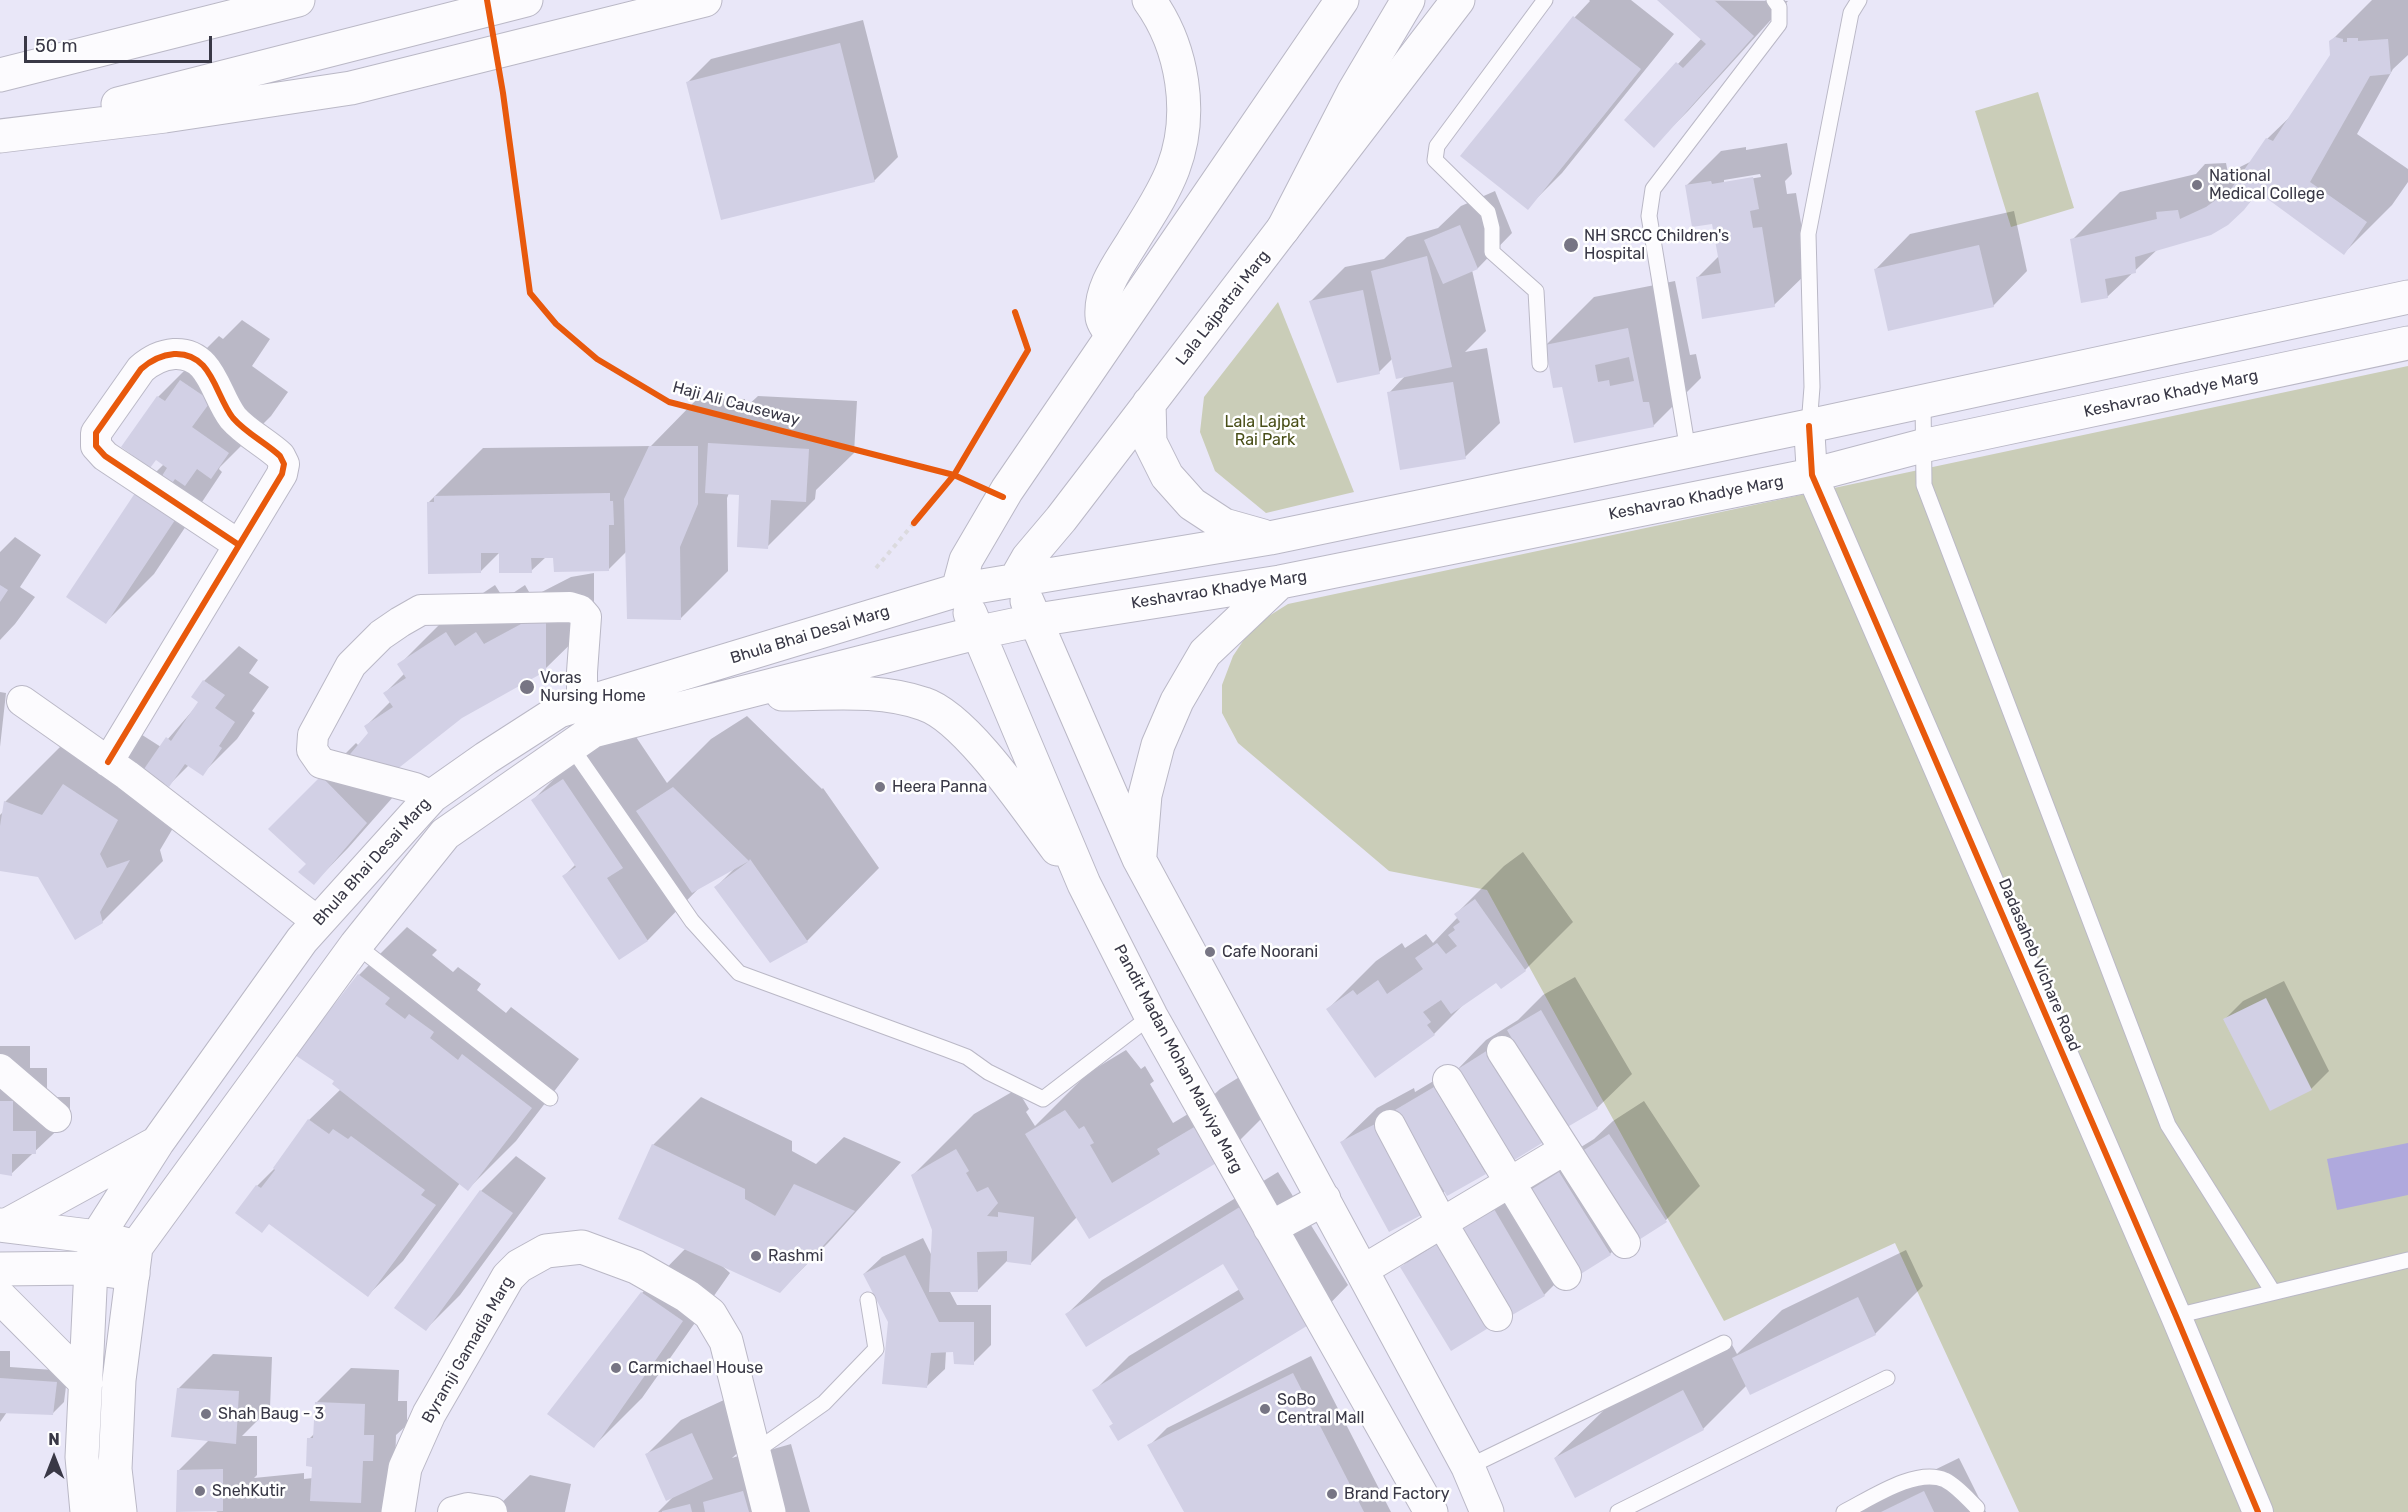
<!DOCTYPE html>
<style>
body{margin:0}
#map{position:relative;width:2408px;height:1512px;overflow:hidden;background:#e9e7f8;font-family:Rubik,sans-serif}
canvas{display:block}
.north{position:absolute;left:24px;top:1428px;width:60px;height:60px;-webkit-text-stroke:4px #fff;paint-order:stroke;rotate:0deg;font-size:16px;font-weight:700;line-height:24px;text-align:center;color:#393846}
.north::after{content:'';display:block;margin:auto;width:21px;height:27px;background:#393846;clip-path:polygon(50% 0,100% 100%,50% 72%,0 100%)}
.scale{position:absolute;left:24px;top:36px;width:188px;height:27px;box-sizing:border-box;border:3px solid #393846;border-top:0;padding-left:8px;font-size:18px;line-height:21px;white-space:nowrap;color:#393846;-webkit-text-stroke:4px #fff;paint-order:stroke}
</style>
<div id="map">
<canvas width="2408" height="1512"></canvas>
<div class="north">N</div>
<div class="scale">50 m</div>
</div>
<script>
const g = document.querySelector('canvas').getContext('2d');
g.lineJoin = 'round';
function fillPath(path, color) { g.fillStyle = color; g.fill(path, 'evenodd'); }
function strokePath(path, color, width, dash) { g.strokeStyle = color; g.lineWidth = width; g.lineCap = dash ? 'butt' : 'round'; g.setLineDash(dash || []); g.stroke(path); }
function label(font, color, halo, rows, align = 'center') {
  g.font = font + ' Rubik,sans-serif'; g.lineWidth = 5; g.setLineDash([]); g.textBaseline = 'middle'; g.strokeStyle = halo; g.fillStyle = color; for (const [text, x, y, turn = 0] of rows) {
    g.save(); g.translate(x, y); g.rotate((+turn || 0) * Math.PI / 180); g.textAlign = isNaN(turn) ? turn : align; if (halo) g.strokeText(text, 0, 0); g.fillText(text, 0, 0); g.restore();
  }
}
const green = new Path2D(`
 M2038 92 2074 208 2011 227 1975 111Z
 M1278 302 1354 492 1266 513 1215 471 1200 432 1204 397Z
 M2408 366V1512H2019L1895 1243 1724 1321 1487 890 1389 871 1238 743 1222 713V685L1233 656 1253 626 1288 604Z`);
const water = new Path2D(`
 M2408 1143V1195L2337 1210 2327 1159Z`);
const shadow = new Path2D(`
 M1589 0H1631L1674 34 1562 173 1527 208 1462 156 1575 17 1590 1Z
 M1659 0 1788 1 1688 111 1654 145 1626 120 1702 38Z
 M2372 0H2408V55L2393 69 2357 134 2408 169V182L2392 205 2344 253 2260 192 2243 209 2159 248 2107 297 2072 240 2120 192 2196 174 2205 164 2226 163 2228 173 2252 161 2267 139 2295 112 2332 55 2330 42Z
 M863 20 898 157 874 181 688 82 711 59Z
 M1787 143 1792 174 1785 181 1787 194 1796 193 1809 271 1774 305 1697 278 1719 256 1714 222 1686 186 1721 151 1746 147V150ZM1760 174 1761 177 1724 183V180Z
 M1495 191 1512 233 1478 268 1472 270 1486 331 1465 352 1487 348 1500 423 1465 457 1389 393 1406 375 1393 358 1379 372 1310 302 1345 267 1384 259 1407 237 1438 228 1461 206Z
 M2014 211 2027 271 1993 306 1876 269 1910 234Z
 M1675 281 1690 355 1696 354 1701 378 1653 426 1546 345 1594 297Z
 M242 320 270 339 252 366 288 392 271 416 220 467 219 469 222 472 154 574 106 622 140 488 164 464 158 397 219 336 223 339Z
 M758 396 857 401 854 453 816 490 815 499 767 547 741 493H729L727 498 728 571 680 619 627 551 608 570 555 556 546 557 531 571 500 552 481 571 428 503 483 448 651 446 698 398 745 399V408Z
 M15 537 41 555 20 587 35 597 15 624 0 640V552Z
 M594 573V621L545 669 461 717 391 773 401 788 348 848 314 883 308 863 270 829 356 743 359 746 370 734 366 726 391 701 385 693 405 673 399 665 447 617 495 585 504 599 525 585 532 597 571 577Z
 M239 646 258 660 249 673 269 687 252 711 255 713 237 739 202 774 189 765 169 785 165 782 160 792 168 808 189 801 160 850 163 861 102 922 39 876 0 870V815L4 811 5 802 66 741 96 752 125 724 161 747 200 702 193 697 204 681Z
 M0 692 6 693 0 747Z
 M747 716 822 789 823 788 879 868 807 941 716 887 736 867 702 885 648 940 619 958 564 876 576 864 533 800 594 739 624 719 667 783 711 739Z
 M1523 852 1573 922 1525 970 1496 980 1469 999 1434 1034 1375 1076 1328 1009 1376 961 1402 943 1405 948 1426 934 1433 943 1458 917 1456 914 1504 866Z
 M407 927 437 950 432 955 453 972 458 967 481 984 477 990 506 1013 511 1007 579 1059 516 1141 468 1189 460 1183 403 1261 368 1295 257 1186 275 1168 309 1120 341 1089 359 975Z
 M1575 977 1632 1074 1597 1108 1502 1155 1485 1173 1445 1191 1426 1210 1342 1142 1377 1108 1414 1088 1415 1092 1452 1070 1454 1073 1486 1040 1518 1020 1543 995Z
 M2284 981 2329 1071 2311 1089 2225 1019 2243 1001Z
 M0 1046H30V1068H47V1097H70V1118L11 1174 0 1173Z
 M1126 1050 1141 1069 1145 1066 1154 1081 1150 1084 1173 1123 1203 1105 1220 1089 1262 1063 1283 1097 1222 1158 1077 1217 1030 1264 1007 1261 978 1290H949L957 1305H991V1345L973 1363 954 1351H946L945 1369 927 1386 864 1274 882 1257 923 1238 932 1256 933 1230 913 1175 974 1114 1017 1089 1029 1109 1026 1112 1035 1126 1088 1073Z
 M701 1097 792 1141V1151L816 1164 844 1137 901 1162 828 1243 780 1291 720 1264 730 1273 642 1398 594 1446 642 1293 686 1248 653 1145Z
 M1644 1101 1700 1186 1666 1220 1630 1233 1610 1254 1572 1267 1544 1295 1402 1267 1436 1232 1529 1176 1534 1185 1560 1160 1594 1139 1613 1121Z
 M516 1156 546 1178 460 1295 426 1329 396 1307 481 1191Z
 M1278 1172 1348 1285 1314 1320 1110 1426 1114 1423 1094 1391 1129 1356 1240 1289 1223 1262 1067 1314 1102 1280Z
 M1906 1250 1923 1286 1875 1334 1747 1385 1703 1429 1576 1496 1555 1458 1604 1410 1731 1343 1737 1354 1782 1310Z
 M0 1351H10V1367L68 1371 64 1402 52 1414 7 1412 0 1422Z
 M213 1354 272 1357 270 1408 242 1436H257V1475L254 1478 304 1473V1479L313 1478V1465L309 1439 315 1433 316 1403 351 1368 399 1370 398 1401H407V1425L396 1435 395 1469 402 1512H216L219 1510 178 1471 209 1440 178 1389Z
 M1311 1356 1391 1512H1186L1149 1446 1167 1428Z
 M726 1399 747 1444 732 1458 738 1456 741 1466 752 1455 791 1444 810 1512H658L674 1496 647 1454 681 1420Z
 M1959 1458 1986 1512H1848Z
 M530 1475 571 1484 565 1512H492Z`);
const building = new Path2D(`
 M1657 0H1714L1754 36 1654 148 1624 120 1676 62 1683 68 1706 44Z
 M1573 16 1641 69 1528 210 1460 156Z
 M2335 37 2343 39V42H2347V38H2358V41L2388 39 2391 74 2370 76 2310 182 2367 222 2344 255 2258 192 2244 210 2228 225 2211 235 2135 257 2136 273 2105 279 2108 298 2081 303 2070 239 2157 219 2156 212 2178 210 2180 219 2206 207 2231 189 2266 138 2273 141 2330 55 2329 41Z
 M840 43 875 182 721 220 686 82Z
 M1753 177 1759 209 1750 211 1753 228 1762 227 1775 307 1702 319 1696 277 1721 273 1712 224 1692 227 1685 185 1711 181 1712 184Z
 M1460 225 1478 269 1443 284 1424 240Z
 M1979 245 1994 307 1888 331 1874 269Z
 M1427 256 1452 367 1396 379 1371 271Z
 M1363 290 1380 374 1337 383 1309 301Z
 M1628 328 1643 402H1649L1654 427 1574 443 1562 387 1553 388 1545 345ZM1629 357 1634 381 1610 386 1609 380 1598 382 1595 365Z
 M180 380 211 401 192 427 229 453 211 479 197 469 185 486 175 479 170 486 160 479 167 468 156 460 150 468 121 447 157 396 165 401Z
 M1453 382 1466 459 1400 470 1387 392Z
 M708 443 809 449 806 502 771 500 768 549 737 547 739 495 705 493Z
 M649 446H698V504L680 547 681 620 627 619 624 499Z
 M139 487 175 520 106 624 66 597Z
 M610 493V501H613L614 525H609V571L554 572 553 558H531L532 573H499V553H481V573L428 574 427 502H434V496Z
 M0 585 8 590 0 602Z
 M546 620V671L462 718 391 774 340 766 368 733 364 726 393 707 383 693 406 678 397 664 446 632 455 646 476 632 484 644 521 624Z
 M203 680 225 695 215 708 235 722 219 746 222 748 203 776 185 764 169 787 144 769 166 737 171 741 198 702 191 697Z
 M321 776 367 823 314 885 298 872 306 864 268 829Z
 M563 779 623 868 607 878 648 941 619 960 562 876 576 867 531 800Z
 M63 784 118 820 100 854 107 868 130 860 100 912 103 923 75 940 38 877 0 871V826L4 801 42 815Z
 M673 787 749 861 750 859 808 942 770 963 714 887 749 861 692 893 636 811Z
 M1475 899 1526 971 1501 989 1496 983 1451 1014 1441 1000 1423 1012 1431 1022 1427 1025 1435 1035 1375 1078 1326 1009 1353 990 1357 995 1378 980 1387 994 1423 969 1415 958 1437 943 1446 954 1457 946 1448 935 1455 930 1453 927 1460 922 1454 914Z
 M358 974 390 998 385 1004 405 1019 409 1014 434 1032 430 1038 458 1060 462 1054 532 1108 468 1191 332 1084 334 1081 295 1055Z
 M2266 998 2312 1090 2270 1111 2223 1019Z
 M1541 1010 1598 1109 1564 1129 1507 1030Z
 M1488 1050 1547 1140 1506 1165 1450 1074Z
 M1434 1087 1486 1174 1447 1196 1395 1110Z
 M0 1101H13V1131H36V1154H12V1176L0 1174Z
 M1065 1110 1079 1129 1084 1126 1094 1143 1090 1145 1112 1183 1160 1154 1157 1149 1201 1123 1223 1159 1089 1239 1025 1134Z
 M308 1119 329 1134 333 1129 348 1139 351 1136 425 1190 421 1195 436 1205 368 1297 269 1224 262 1233 235 1213 256 1185 261 1188 275 1170 273 1168Z
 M1379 1122 1427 1212 1389 1232 1340 1142Z
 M1609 1134 1667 1222 1634 1243 1576 1155Z
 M652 1144 745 1189V1199L775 1216 794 1184 855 1211 780 1293 618 1219Z
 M956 1149 969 1171 966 1173 977 1192 988 1187 998 1203 987 1216 998 1217V1212L1034 1217 1031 1265 1007 1262V1251L977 1252 978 1292H929L932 1230 911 1175Z
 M1559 1172 1611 1255 1576 1277 1524 1194Z
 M480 1190 513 1213 426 1331 394 1308Z
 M1243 1205 1315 1321 1118 1441 1109 1426 1113 1424 1092 1390 1244 1299 1223 1264 1086 1347 1065 1314Z
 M1494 1209 1545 1296 1507 1318 1456 1231Z
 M1439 1243 1490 1327 1451 1351 1400 1267Z
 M905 1255 939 1322H974V1365L954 1364 953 1352 931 1353 927 1388 882 1384 888 1322 863 1274Z
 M641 1292 683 1321 594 1448 547 1414Z
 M1858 1297 1876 1335 1750 1395 1732 1358Z
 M1293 1373 1364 1512H1184L1147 1445Z
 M0 1378 57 1382 53 1415 0 1413Z
 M177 1388 239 1391 236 1444 171 1437Z
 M1683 1390 1704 1430 1575 1498 1554 1458Z
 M315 1402 365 1404 364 1435H374L373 1461H363L361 1503 310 1501 312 1467 306 1466 307 1438H313Z
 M692 1433 713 1479 666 1501 645 1454Z
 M223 1469V1511L176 1512 177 1470Z
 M743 1491 749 1512H705L703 1502Z
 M1924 1491 1934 1512H1881Z
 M690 1504 692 1512H662V1511Z`);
const path = new Path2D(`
 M876 568 914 523`);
const lane = new Path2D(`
 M1540 364 1536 291 1492 252V228L1488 212 1435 160 1437 146 1545 0
 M1923 400 1924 485 2168 1125 2273 1292
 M1809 426 1812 387 1808 234 1851 13 1859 0
 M1688 451 1649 216 1653 189 1779 24V7L1774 0
 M570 745 692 921 739 973 946 1049 967 1057 988 1072 1043 1099 1151 1016
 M356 945 550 1098
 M2176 1316 2408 1260
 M753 1453 824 1403 876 1349 868 1300
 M1468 1467 1724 1343
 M1618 1512 1887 1378
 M1844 1512C1870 1499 1916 1467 1945 1480 1957 1486 1967 1498 1977 1508`);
const street = new Path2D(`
 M1809 426 1812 475 2176 1316 2258 1512
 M22 701 127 775 318 922
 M108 762 282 474 284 464 280 456C266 443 246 433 233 418 215 395 212 352 174 354 162 355 150 361 141 369L96 433V446L105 456 239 545
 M432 796 415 788 321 763 312 750 313 735 351 665 381 635 400 622 421 610 570 607 580 610 586 617 582 672V705
 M1502 1051 1625 1243
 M0 1069 56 1117
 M1448 1080 1566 1275
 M1390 1125 1442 1223 1497 1316
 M1363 1270 1564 1150
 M453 1512 468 1508 492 1512`);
const secondary = new Path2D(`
 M0 1225 97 1237 136 1247
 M0 1269 91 1268 133 1274
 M398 1512 405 1468 429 1414 508 1277 519 1266 546 1251 582 1247 636 1267 687 1296 710 1314 726 1341 769 1512`);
const primary = new Path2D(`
 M1149 403 1150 442 1167 476 1192 504 1224 525 1263 536
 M1016 579 1028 558 1061 519 1458 0
 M958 590 966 560 1007 490 1342 0
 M1027 601 1139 859 1468 1467 1487 1512
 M970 613 1084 884 1151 1016 1431 1512
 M782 694C829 694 879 688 924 704 967 718 1029 812 1057 849
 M1140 855 1145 795 1158 745 1177 701 1205 653 1280 582
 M7 1225 153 1145
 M1270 1228 1324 1199
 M0 1297 86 1383
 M87 1512 82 1457 91 1268 97 1237 157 1143 302 940 432 796 486 758 559 711 958 590 1270 538 1809 426 2408 297
 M120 1512 115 1469 119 1380 136 1247 356 945 445 834 593 731 980 632 1037 620 1280 582 1812 475 1922 446 2408 343`);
const highway = new Path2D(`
 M0 75 298 0
 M118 104 526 0
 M0 136 165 116 351 88 705 0
 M1283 229 1353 93 1408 0
 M1112 335C1109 330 1102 322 1102 316 1100 288 1119 264 1133 241 1147 218 1163 195 1173 169 1194 114 1183 47 1149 0`);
const cycleway = new Path2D(`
 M487 0 503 93 530 293 556 324 597 359 669 402 954 475 1003 497
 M1809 426 1812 475 2176 1316 2258 1512
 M914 523 954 475 1028 350 1015 312
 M108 762 282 474 284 464 280 456C266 443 246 433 233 418 215 395 212 352 174 354 162 355 150 361 141 369L96 433V446L105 456 239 545`);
const markers = [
 [2197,185,6,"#777584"],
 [1571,245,8,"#777584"],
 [527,687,8,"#777584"],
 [880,787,6,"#777584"],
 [1210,952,6,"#777584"],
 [756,1256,6,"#777584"],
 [616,1368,6,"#777584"],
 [1265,1409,6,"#777584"],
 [206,1414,6,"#777584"],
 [200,1491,6,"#777584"],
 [1332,1494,6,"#777584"]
];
const poiNames = [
 ["National",2209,176],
 ["Medical College",2209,194],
 ["NH SRCC Children's",1584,236],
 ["Hospital",1584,254],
 ["Voras",540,678],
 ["Nursing Home",540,696],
 ["Heera Panna",892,787],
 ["Cafe Noorani",1222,952],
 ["Rashmi",768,1256],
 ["Carmichael House",628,1368],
 ["SoBo",1277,1400],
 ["Central Mall",1277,1418],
 ["Shah Baug - 3",218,1414],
 ["SnehKutir",212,1491],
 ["Brand Factory",1344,1494]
];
const streetNames = [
 ["Lala Lajpatrai Marg",1223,308,-52],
 ["Keshavrao Khadye Marg",2171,394,-12],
 ["Haji Ali Causeway",736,404,15],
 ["Keshavrao Khadye Marg",1696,498,-11],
 ["Keshavrao Khadye Marg",1219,590,-9],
 ["Bhula Bhai Desai Marg",810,635,-17],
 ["Bhula Bhai Desai Marg",372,862,-48],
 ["Dadasaheb Vichare Road",2039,965,67],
 ["Pandit Madan Mohan Malviya Marg",1178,1059,62],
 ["Byramji Gamadia Marg",468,1350,-60]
];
const parkNames = [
 ["Lala Lajpat",1265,422],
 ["Rai Park",1265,440]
];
fillPath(green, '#cacdb8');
fillPath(water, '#afa9dd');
fillPath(shadow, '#0003');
fillPath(building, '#d2d0e5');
strokePath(lane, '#bab8c6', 17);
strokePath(street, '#bab8c6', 32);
strokePath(secondary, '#bab8c6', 35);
strokePath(primary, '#bab8c6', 35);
strokePath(highway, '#bab8c6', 35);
strokePath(path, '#dbdade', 4, [4.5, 4.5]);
strokePath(lane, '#fcfbfe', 15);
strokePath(street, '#fcfbfe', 30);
strokePath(secondary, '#fcfbfe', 33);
strokePath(primary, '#fcfbfe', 33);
strokePath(highway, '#fcfbfe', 33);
strokePath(cycleway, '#e8590c', 6);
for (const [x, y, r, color] of markers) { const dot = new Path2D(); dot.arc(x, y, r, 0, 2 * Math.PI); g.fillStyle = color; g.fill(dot); strokePath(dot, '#fff', 2); }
label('16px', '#393846', '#fff', poiNames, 'left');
label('16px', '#393846', '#fff', streetNames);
label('16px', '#484e17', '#fff', parkNames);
</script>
